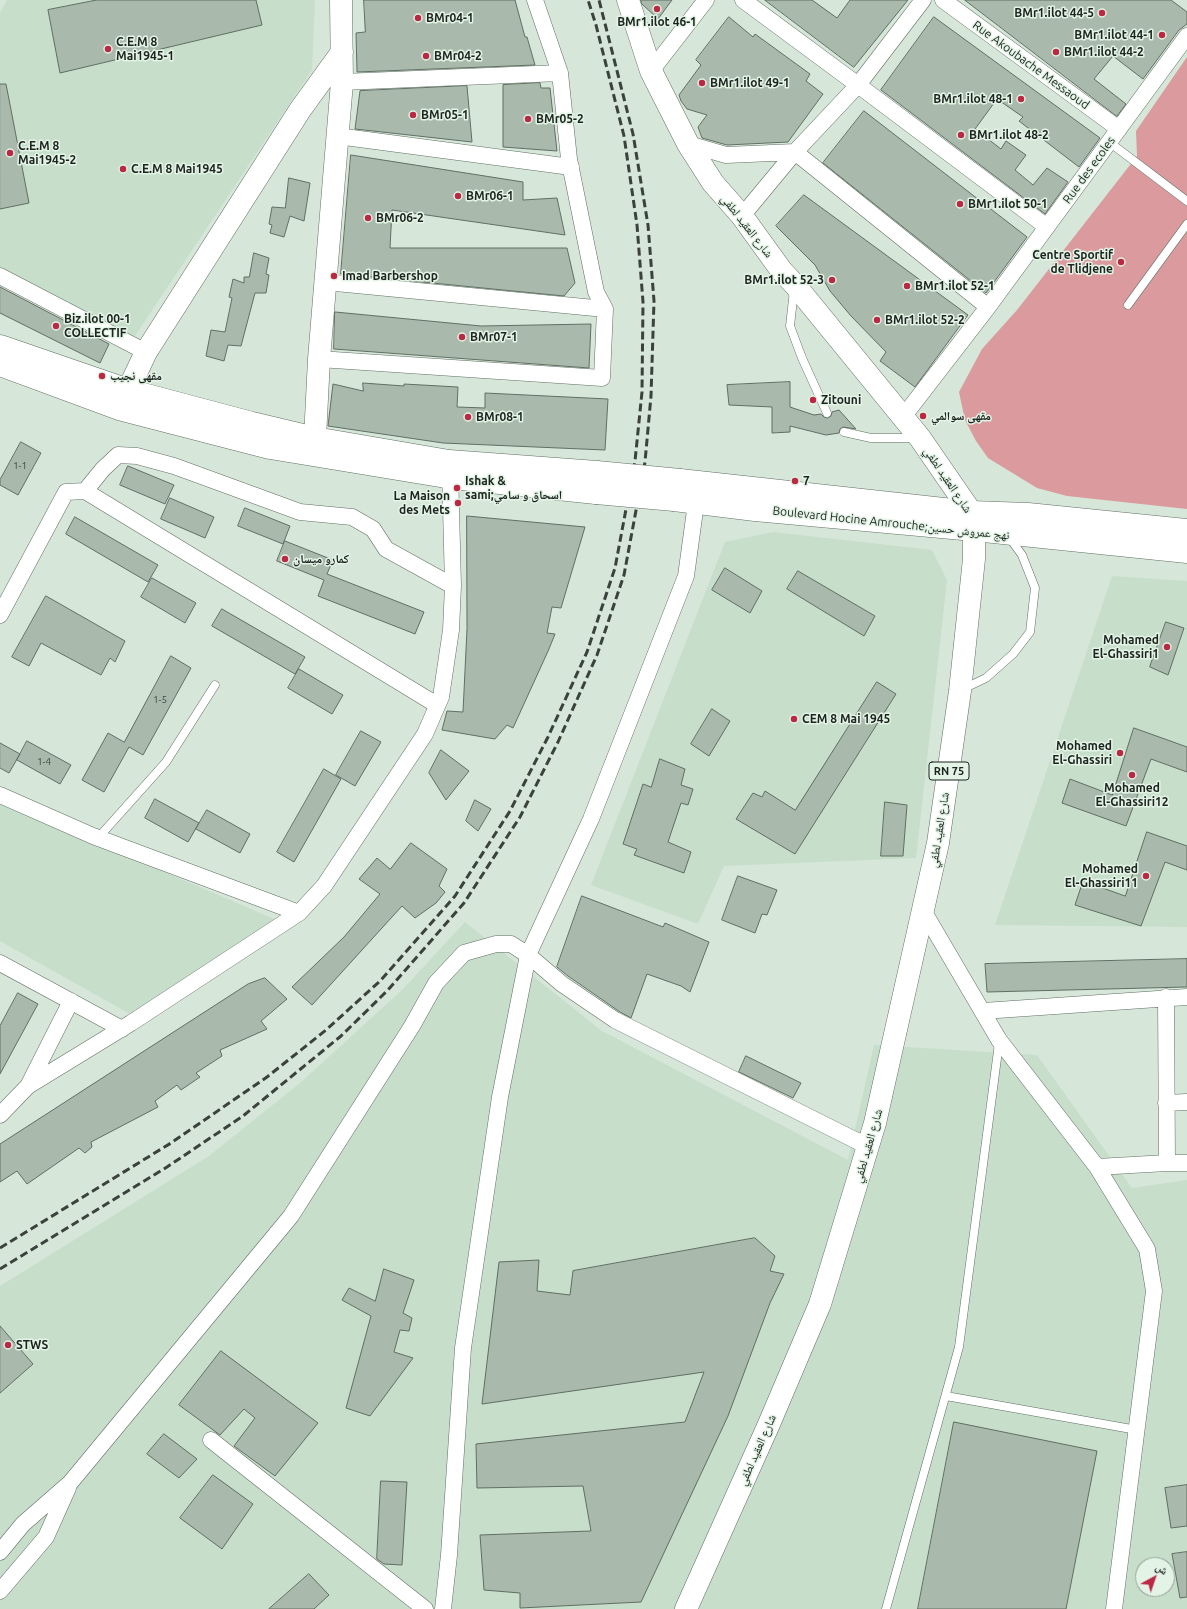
<!DOCTYPE html>
<meta charset="utf-8">
<style>
body{margin:0}
#map{position:relative;width:1187px;height:1609px;overflow:hidden;background:#d6e7d9;font-family:Ubuntu,"Noto Naskh Arabic",sans-serif}
canvas{display:block}
.north{position:absolute;left:1135px;top:1557px;width:40px;height:40px;box-sizing:border-box;background:#e3f4e6;border:1px solid #94a096;border-radius:50%;rotate:40deg;font-size:11px;font-weight:700;line-height:16px;text-align:center;color:#1d231e}
.north::after{content:'';display:block;margin:auto;width:14px;height:18px;background:#ba2943;clip-path:polygon(50% 0,100% 100%,50% 72%,0 100%)}
</style>
<div id="map">
<canvas width="1187" height="1609"></canvas>
<div class="north">ش</div>
</div>
<script>
const g = document.querySelector('canvas').getContext('2d');
g.lineJoin = 'round';
function fillPath(path, color) { g.fillStyle = color; g.fill(path, 'evenodd'); }
function strokePath(path, color, width, dash) { g.strokeStyle = color; g.lineWidth = width; g.lineCap = dash ? 'butt' : 'round'; g.setLineDash(dash || []); g.stroke(path); }
function label(font, color, halo, rows, align = 'center') {
  g.font = font + ' Ubuntu,"Noto Naskh Arabic",sans-serif'; g.lineWidth = 3; g.setLineDash([]); g.textBaseline = 'middle'; g.strokeStyle = halo; g.fillStyle = color; for (const [text, x, y, turn = 0] of rows) {
    g.save(); g.translate(x, y); g.rotate((+turn || 0) * Math.PI / 180); g.textAlign = isNaN(turn) ? turn : align; if (halo) g.strokeText(text, 0, 0); g.fillText(text, 0, 0); g.restore();
  }
}
const built = new Path2D(`
 M7 0H315L312 70 133 339 0 268V13Z
 M773 532 932 550 947 580 916 858 724 866 698 924 591 885 725 542Z
 M1112 576 1187 581V927L995 925Z
 M0 801 274 919 130 1014 0 941Z
 M465 922 602 1031 848 1160 874 1045 1037 1055 1132 1188 1187 1180V1609H0V1286L209 1156 300 1083 403 989ZM1143 1565H1167V1589H1143Z`);
const green = new Path2D(`
 M1187 57V509L1067 496 1037 488 988 458 976 441 965 420 959 392 982 349 1017 310 1137 156 1136 131Z`);
const building = new Path2D(`
 M97 0H256L262 25 60 73 48 10Z
 M364 0H515L525 37H527L535 65 357 72 356 33 365 32Z
 M641 0H672L658 19 642 4Z
 M765 0H812L837 18 850 0H908L854 67Z
 M965 0H1171L1187 12V24L1179 30 1143 79 1113 56 1094 79 1126 104 1117 116Z
 M729 17 753 37 755 34 810 74 806 81 823 94 788 142 727 145 702 138 698 127 707 115 687 109 681 101 679 95 701 65 696 60Z
 M934 17 1100 138 1079 167 1019 121 1023 117 997 99 975 129 1001 149 1006 141 1026 155 1015 170 1033 185 1047 168 1068 182 1045 214 881 90Z
 M540 83 541 88H550L557 151 503 147V85Z
 M0 84H6L29 203 0 209Z
 M467 86 472 142 355 129 360 91Z
 M864 111 1027 237 986 293 823 163Z
 M351 155 523 182V200L557 198 565 235 392 210 390 248H567L575 283 564 296 341 274Z
 M289 178 310 183 304 221 290 216 284 237 270 233 272 225 269 224 272 207 285 208Z
 M804 195 968 315 915 387 880 361 886 352 851 316 830 291 815 265 776 226Z
 M254 253 269 258 266 274 269 275 266 293H255L241 346 228 345 224 361 206 356 211 330 225 332 232 298 229 297 233 279 244 283V277H249Z
 M0 287 109 344 100 363 0 313Z
 M335 312 481 326 591 324 589 368 334 349Z
 M790 382V407L814 415 821 414 824 417 827 418 831 416 832 412 839 410 856 429 843 427 840 429 839 433 826 435 790 426V432L772 433V407L729 405 727 385Z
 M363 383 404 386V384L458 387 457 407 485 408V393L608 399 605 450 443 443 328 426 333 384 363 391Z
 M21 442 41 453 18 495 0 485V480Z
 M128 466 174 485 165 504 120 485Z
 M170 498 214 517 205 538 161 519Z
 M245 508 290 526 283 544 238 526Z
 M467 516 585 527 561 608 552 607 547 633 555 634 549 649 513 728 507 725 495 739 442 730 447 711 463 712 467 629Z
 M75 517 158 565 148 582 66 534Z
 M285 541 333 560 327 574 424 612 415 634 318 596 324 580 277 561Z
 M725 568 762 591 750 613 712 590Z
 M798 571 875 616 864 636 787 589Z
 M152 578 196 603 185 623 141 597Z
 M46 596 125 641 115 662 110 658 101 675 41 643 29 666 12 657Z
 M222 609 305 657 295 674 212 626Z
 M1166 622 1184 628 1168 675 1150 667Z
 M171 656 191 668 143 755 129 747 104 792 82 780 108 733 124 742Z
 M299 669 343 695 332 714 288 688Z
 M877 682 896 694 795 854 736 819 753 793 762 797 765 791 795 810Z
 M712 709 730 721 709 756 691 744Z
 M1134 728 1187 747V772L1151 759 1126 826 1062 803 1070 779 1112 795Z
 M361 731 381 742 355 786 336 775Z
 M27 741 71 765 60 784 17 760Z
 M0 743 20 754 9 773 0 768Z
 M441 750 469 771 446 800 429 773Z
 M660 759 685 769 681 785 693 789 688 805 681 803 668 842 691 852 684 873 634 855 637 849 623 844 643 784 651 787Z
 M324 769 341 779 294 862 277 852Z
 M155 799 199 823 188 842 145 818Z
 M475 800 491 809 478 831 466 821Z
 M885 802 907 805 903 856H881Z
 M207 810 250 834 240 853 196 829Z
 M1147 832 1187 846V870L1165 862 1141 926 1075 905 1083 881 1125 896Z
 M411 843 447 869 439 886 445 892 436 903 415 918 402 906 312 1005 292 987 344 937 380 894 359 879 377 858 390 869Z
 M738 876 777 890 767 915 762 914 755 933 722 920Z
 M582 896 663 927 665 923 709 942 690 992 681 986 647 974 631 1018 620 1012 568 976 557 967Z
 M1187 959V987L987 992 985 964Z
 M265 978 287 999 261 1021 267 1029 220 1050 222 1056 196 1073 200 1077 181 1090 177 1085 155 1101 158 1107 91 1142 92 1147 85 1153 79 1148 27 1184 17 1171 0 1182V1144L248 984Z
 M18 993 38 1004 0 1074V1026Z
 M746 1056 801 1083 793 1098 739 1072Z
 M755 1238 775 1256 770 1271 784 1274 770 1303 728 1416 641 1602 520 1608V1593L484 1590 480 1535 591 1531 583 1486 477 1488 476 1444 685 1422 704 1372 482 1404 499 1262 539 1260 537 1291 570 1295 573 1271Z
 M384 1269 414 1280 403 1313 412 1318 409 1331 400 1330 394 1352 413 1358 370 1416 346 1408 371 1316 342 1300 349 1288 375 1301Z
 M0 1326 33 1364 0 1393Z
 M221 1351 318 1423 275 1476 234 1446 255 1418 244 1409 220 1435 179 1405Z
 M954 1422 1097 1451 1066 1609H918Z
 M164 1434 197 1459 179 1478 147 1454Z
 M213 1475 253 1504 222 1549 180 1518Z
 M381 1481 407 1482 402 1565 384 1564 377 1559Z
 M1187 1485V1526L1171 1528 1165 1488Z
 M1187 1552V1597L1180 1598 1172 1554Z
 M309 1574 329 1595 314 1609H269Z`);
const lane = new Path2D(`
 M1109 142 1187 201
 M794 290 790 326 802 358 827 413
 M1128 305 1187 224
 M844 432 871 438H916
 M963 689 986 678 1013 654 1030 632 1035 588 1022 555 1009 537
 M98 838 166 762 215 685
 M946 1396 1137 1430
 M886 1609 959 1347 999 1043`);
const street = new Path2D(`
 M743 0 858 85 1047 227
 M943 0 1119 129
 M651 71 706 0
 M342 82 560 73
 M337 136 571 167
 M688 144 726 155 795 152 988 307
 M742 216 795 152 858 85 923 0
 M0 276 146 352
 M325 282 605 309
 M319 359 602 378 605 309 596 292 569 159 560 73 535 0
 M903 417 988 307 1187 36
 M85 491 103 469 118 455 137 456 174 466 300 512 352 517 373 529 386 549 453 586
 M0 615 66 492 85 491 437 705
 M0 795 93 836 299 913
 M924 912 999 1040 1097 1167 1147 1249 1154 1291 1114 1609
 M0 963 122 1029
 M1166 997 1167 1163
 M983 1011 1187 997
 M28 1086 71 1001
 M1166 1103 1187 1102
 M0 1115 28 1086 131 1023 299 913 324 886 425 734 441 697 451 630 453 586 450 469
 M1097 1167 1167 1163H1187
 M211 1440 425 1609
 M0 1552 23 1524 70 1483 291 1216 412 1026 436 983 464 953 496 944H511L528 955 562 984 615 1020 869 1147
 M0 1591 46 1537 68 1488
 M443 1609 449 1555 463 1348 500 1097 528 955 591 819 686 576 696 503`);
const secondary = new Path2D(`
 M0 346 128 390 252 423 315 438 449 461 597 472
 M0 365 119 409 270 448 452 478 596 493
 M122 403 146 352 300 110 342 52
 M315 438 319 359 342 82 341 0
 M680 480 971 512 1028 514 1187 530
 M674 500 755 510 974 530 1187 552`);
const primary = new Path2D(`
 M628 0 651 71 688 144 713 183 742 216 781 270 795 285 920 438 971 512 974 530V559L960 691 938 843 875 1123 820 1304 769 1424 686 1609`);
const rail = new Path2D(`
 M0 1248 171 1143 267 1077 326 1030 380 981 455 896 510 811 548 737 587 652 615 568 635 461 642 392 643 302 637 225 624 136 596 25 588 0
 M0 1269 167 1167 243 1116 341 1036 388 990 464 903 520 817 558 742 597 655 624 575 645 462 651 396 654 301 648 225 633 134 599 0`);
const secondaryBridge = new Path2D(`
 M597 472 680 480
 M596 493 674 500`);
const markers = [
 [657,9,4,"#ba2943"],
 [1102,13,4,"#ba2943"],
 [418,18,4,"#ba2943"],
 [1162,35,4,"#ba2943"],
 [108,49,4,"#ba2943"],
 [1056,52,4,"#ba2943"],
 [426,56,4,"#ba2943"],
 [702,83,4,"#ba2943"],
 [1021,99,4,"#ba2943"],
 [413,115,4,"#ba2943"],
 [528,119,4,"#ba2943"],
 [961,135,4,"#ba2943"],
 [10,153,4,"#ba2943"],
 [123,169,4,"#ba2943"],
 [458,196,4,"#ba2943"],
 [960,204,4,"#ba2943"],
 [368,218,4,"#ba2943"],
 [1121,262,4,"#ba2943"],
 [334,276,4,"#ba2943"],
 [832,280,4,"#ba2943"],
 [907,286,4,"#ba2943"],
 [877,320,4,"#ba2943"],
 [56,326,4,"#ba2943"],
 [462,337,4,"#ba2943"],
 [102,376,4,"#ba2943"],
 [813,400,4,"#ba2943"],
 [923,416,4,"#ba2943"],
 [468,417,4,"#ba2943"],
 [795,481,4,"#ba2943"],
 [457,488,4,"#ba2943"],
 [458,503,4,"#ba2943"],
 [285,559,4,"#ba2943"],
 [1167,647,4,"#ba2943"],
 [794,719,4,"#ba2943"],
 [1120,753,4,"#ba2943"],
 [1132,775,4,"#ba2943"],
 [1146,876,4,"#ba2943"],
 [8,1345,4,"#ba2943"]
];
const numberNames = [
 ["1-1",20,466],
 ["1-5",160,700],
 ["1-4",44,762]
];
const shields = [
 [949,771,40]
];
const shieldNames = [
 ["RN 75",949,771]
];
const poiNames = [
 ["BMr1.ilot 44-5",1094,13,"right"],
 ["BMr04-1",426,18],
 ["BMr1.ilot 46-1",657,22,"center"],
 ["BMr1.ilot 44-1",1154,35,"right"],
 ["C.E.M 8",116,42],
 ["Mai1945-1",116,56],
 ["BMr1.ilot 44-2",1064,52],
 ["BMr04-2",434,56],
 ["BMr1.ilot 49-1",710,83],
 ["BMr1.ilot 48-1",1013,99,"right"],
 ["BMr05-1",421,115],
 ["BMr05-2",536,119],
 ["BMr1.ilot 48-2",969,135],
 ["C.E.M 8",18,146],
 ["Mai1945-2",18,160],
 ["C.E.M 8 Mai1945",131,169],
 ["BMr06-1",466,196],
 ["BMr1.ilot 50-1",968,204],
 ["BMr06-2",376,218],
 ["Centre Sportif",1113,255,"right"],
 ["de Tlidjene",1113,269,"right"],
 ["Imad Barbershop",342,276],
 ["BMr1.ilot 52-3",824,280,"right"],
 ["BMr1.ilot 52-1",915,286],
 ["Biz.ilot 00-1",64,319],
 ["COLLECTIF",64,333],
 ["BMr1.ilot 52-2",885,320],
 ["BMr07-1",470,337],
 ["مقهى نجيب",110,376],
 ["Zitouni",821,400],
 ["مقهى سوالمي",931,416],
 ["BMr08-1",476,417],
 ["Ishak &",465,481],
 ["sami;اسحاق و سامي",465,495],
 ["7",803,481],
 ["La Maison",450,496,"right"],
 ["des Mets",450,510,"right"],
 ["كمارو ميسان",293,559],
 ["Mohamed",1159,640,"right"],
 ["El-Ghassiri1",1159,654,"right"],
 ["CEM 8 Mai 1945",802,719],
 ["Mohamed",1112,746,"right"],
 ["El-Ghassiri",1112,760,"right"],
 ["Mohamed",1132,788,"center"],
 ["El-Ghassiri12",1132,802,"center"],
 ["Mohamed",1138,869,"right"],
 ["El-Ghassiri11",1138,883,"right"],
 ["STWS",16,1345]
];
const streetNames = [
 ["Rue Akoubache Messaoud",1031,65,36],
 ["Rue des ecoles",1089,170,-54],
 ["شارع العقيد لطفي",747,226,52],
 ["شارع العقيد لطفي",948,480,56],
 ["Boulevard Hocine Amrouche;نهج عمروش حسين",891,523,6],
 ["شارع العقيد لطفي",939,830,-81],
 ["شارع العقيد لطفي",868,1146,-74],
 ["شارع العقيد لطفي",757,1450,-66]
];
fillPath(built, '#c7decb');
fillPath(green, '#db9a9d');
fillPath(building, '#a9b9ab');
strokePath(building, '#606f63', 1);
strokePath(lane, '#606f63', 9);
strokePath(street, '#606f63', 17);
strokePath(secondary, '#606f63', 23);
strokePath(primary, '#606f63', 23);
strokePath(lane, '#fff', 8);
strokePath(street, '#fff', 16);
strokePath(secondary, '#fff', 22);
strokePath(primary, '#fff', 22);
strokePath(rail, '#3a423b', 3, [8, 4]);
strokePath(secondaryBridge, '#606f63', 23, []);
strokePath(secondaryBridge, '#fff', 22);
for (const [x, y, r, color] of markers) { const dot = new Path2D(); dot.arc(x, y, r, 0, 2 * Math.PI); g.fillStyle = color; g.fill(dot); strokePath(dot, '#e3f4e6', 1.5); }
label('10px', '#404841', null, numberNames);
for (const [x, y, w] of shields) { const box = new Path2D(); box.roundRect(x - w / 2, y - 9, w, 18, 3); g.fillStyle = '#e3f4e6'; g.fill(box); strokePath(box, '#1d231e', 1); }
label('bold 11px', '#1d231e', null, shieldNames);
label('bold 12px', '#1d231e', '#e3f4e6', poiNames, 'left');
label('12px', '#1d231e', '#e3f4e6', streetNames);
</script>
